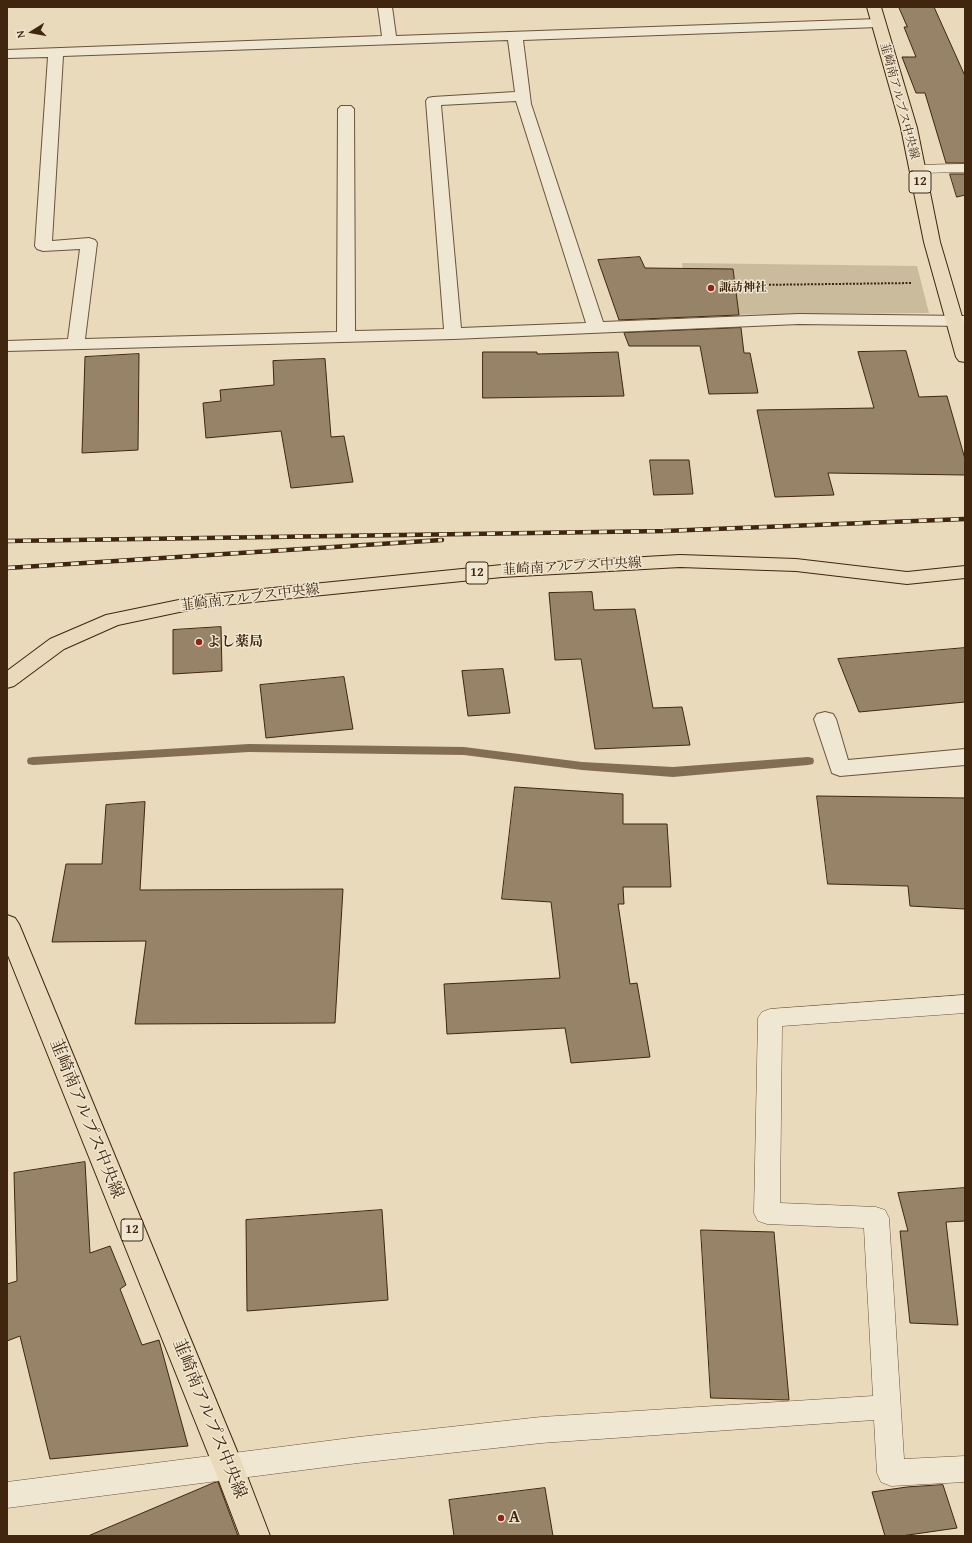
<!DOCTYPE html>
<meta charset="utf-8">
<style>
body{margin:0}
#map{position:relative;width:972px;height:1543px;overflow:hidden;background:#e8daba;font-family:"Gentium Book Plus",serif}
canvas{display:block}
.frame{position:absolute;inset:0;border:8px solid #40260f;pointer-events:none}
.north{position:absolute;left:12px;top:12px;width:40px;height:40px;-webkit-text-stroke:3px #f0e7d2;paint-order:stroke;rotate:259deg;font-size:11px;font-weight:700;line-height:16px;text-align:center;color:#40260f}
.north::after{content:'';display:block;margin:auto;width:14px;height:18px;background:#40260f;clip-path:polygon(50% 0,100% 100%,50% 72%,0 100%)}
</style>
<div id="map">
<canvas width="972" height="1543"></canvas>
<div class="frame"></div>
<div class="north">N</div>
</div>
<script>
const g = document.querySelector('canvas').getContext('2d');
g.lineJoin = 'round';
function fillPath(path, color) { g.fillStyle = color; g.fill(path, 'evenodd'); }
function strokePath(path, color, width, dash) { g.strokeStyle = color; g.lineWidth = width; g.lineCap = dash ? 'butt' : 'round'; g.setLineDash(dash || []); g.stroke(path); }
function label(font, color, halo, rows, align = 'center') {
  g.font = font + ' "Gentium Book Plus","Noto Serif JP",serif'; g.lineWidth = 3; g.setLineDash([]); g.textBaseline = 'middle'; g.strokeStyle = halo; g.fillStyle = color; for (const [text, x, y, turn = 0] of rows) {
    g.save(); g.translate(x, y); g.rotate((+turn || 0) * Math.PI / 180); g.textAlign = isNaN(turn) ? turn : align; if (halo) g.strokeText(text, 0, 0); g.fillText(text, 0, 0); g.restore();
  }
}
const green = new Path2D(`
 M682 263 917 266 929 313 689 315Z`);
const stream = new Path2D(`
 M249 744 464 747 582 762 673 767 808 757 813 758 814 761 813 764 808 765 673 777 582 770 464 755 249 752 33 765 28 764 27 761 28 758 33 757Z`);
const building = new Path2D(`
 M899 7H934L965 76V163H946L925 93H916L902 57H916L904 27H907Z
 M950 174H965V195L957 197Z
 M640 257 645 268 733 269 739 315 619 320 598 260Z
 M741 328 744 353H750L758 393 709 394 700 346H629L624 333Z
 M906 351 919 397 947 396 965 459V475L828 473 834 495 775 497 757 410 874 408 858 352Z
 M483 352H537V354L618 352 624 396 483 398Z
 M139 354 138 450 82 453 85 357Z
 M325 359 331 437 344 436 353 482 291 488 281 431 206 438 203 403 221 401 220 390 274 385 273 361Z
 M650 460H689L693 494 654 495Z
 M592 592 594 610 635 609 653 708 682 707 690 745 595 749 581 659 555 660 549 593Z
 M221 627 222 671 173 674V630Z
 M965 648V702L859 712 838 659Z
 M503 669 510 713 468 716 462 671Z
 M344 677 353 729 266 738 260 685Z
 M515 787 623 794V824H667L671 887H623L624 904H618L630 984 637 983 650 1057 571 1063 565 1028 447 1034 444 984 560 978 551 902 502 899Z
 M817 796 965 798V909L910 906 908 886 828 884Z
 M145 802 140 890 343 889 335 1023 135 1024 146 941 52 942 66 864H102L106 805Z
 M85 1162 90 1253 110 1246 126 1285 120 1289 142 1345 159 1340 188 1446 50 1459 20 1336 7 1341V1284L17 1281 14 1173Z
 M965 1188V1221L946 1222 958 1325 910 1323 900 1231H908L898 1193Z
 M382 1210 388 1300 247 1311 246 1220Z
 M701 1230 774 1232 789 1400 711 1398Z
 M218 1482 238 1536H88L213 1483Z
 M943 1485 957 1528 901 1536H885L872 1492 907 1487Z
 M545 1488 553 1536H454L449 1500Z`);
const path = new Path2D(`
 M755 285 912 283`);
const service = new Path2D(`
 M965 164V172L918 173 913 172 911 169 913 166 918 165Z
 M965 995V1013L782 1026 780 1203 876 1207 885 1210 889 1218 904 1459 965 1456V1482L891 1486 881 1482 877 1473 874 1420 541 1443 358 1463 7 1508V1482L358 1437 541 1417 873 1396 864 1228 767 1224 758 1221 754 1213 758 1018 762 1012 770 1009Z`);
const minor = new Path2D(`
 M378 7H392L396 36 878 19 883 20 885 23 883 26 878 27 523 40 531 104 603 322 799 314 965 316V326L799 324 453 339 7 351V341L68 339 80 249 43 251 37 249 35 246 48 57 7 58V50L382 36ZM508 40 515 92 433 97 428 98 426 101 444 329 355 331 354 109 351 106H341L338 109 337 332 85 339 97 243 95 240 89 238 52 241 63 56ZM516 101 586 323 461 328 441 105Z
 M825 712 833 714 836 719 848 760 965 749V765L840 776 832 773 814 719 817 714Z`);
const primary = new Path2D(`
 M867 7H881L917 128 940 242 965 327V362L959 361 956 357 924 242 901 128Z
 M680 555 796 559 907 572 965 566V578L907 584 796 571 680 567 502 577 203 607 118 625 64 649 14 686 7 688V671L50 639 106 615 203 595 502 565Z
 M7 915 15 918 19 924 244 1468 270 1536H240L214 1468 7 953Z`);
const rail = new Path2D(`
 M7 541 664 531 965 519
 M7 568 442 540`);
const markers = [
 [711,288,4,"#8f2418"],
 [199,642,4,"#8f2418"],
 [501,1518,4,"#8f2418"]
];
const farStreetnames = [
 ["韮崎南アルプス中央線",899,101,75]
];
const farPoinames = [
 ["諏訪神社",719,288]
];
const shields = [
 [920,182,22],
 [477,573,22],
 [132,1230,22]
];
const shieldNames = [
 ["12",920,182],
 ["12",477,573],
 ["12",132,1230]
];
const streetNames = [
 ["韮崎南アルプス中央線",572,567,-3],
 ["韮崎南アルプス中央線",250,598,-7]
];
const poiNames = [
 ["よし薬局",207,642]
];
const nearStreetnames = [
 ["韮崎南アルプス中央線",86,1119,68],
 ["韮崎南アルプス中央線",209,1419,68]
];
const nearPoinames = [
 ["A",509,1518]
];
fillPath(green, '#cbbb9d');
fillPath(stream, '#836d53');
fillPath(building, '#978468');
strokePath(building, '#40260f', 1);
strokePath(service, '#6a533a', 1);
strokePath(minor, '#6a533a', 2);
strokePath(primary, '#40260f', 2);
strokePath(path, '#40260f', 2, [2, 1.5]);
fillPath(service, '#f0e7d2');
fillPath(minor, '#f0e7d2');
fillPath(primary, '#e8daba');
strokePath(rail, '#40260f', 4.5);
strokePath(rail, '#f0e7d2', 3, [8]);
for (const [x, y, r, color] of markers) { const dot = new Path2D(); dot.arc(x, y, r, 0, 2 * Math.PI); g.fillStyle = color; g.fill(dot); strokePath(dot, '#f0e7d2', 1.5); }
label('12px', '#40260f', '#f0e7d2', farStreetnames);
label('bold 12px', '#40260f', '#f0e7d2', farPoinames, 'left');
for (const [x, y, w] of shields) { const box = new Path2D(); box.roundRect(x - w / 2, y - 11, w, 22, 3); g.fillStyle = '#f0e7d2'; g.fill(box); strokePath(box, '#40260f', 1); }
label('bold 13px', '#40260f', null, shieldNames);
label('14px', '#40260f', '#f0e7d2', streetNames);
label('bold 14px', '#40260f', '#f0e7d2', poiNames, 'left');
label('17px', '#40260f', '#f0e7d2', nearStreetnames);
label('bold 17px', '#40260f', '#f0e7d2', nearPoinames, 'left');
</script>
